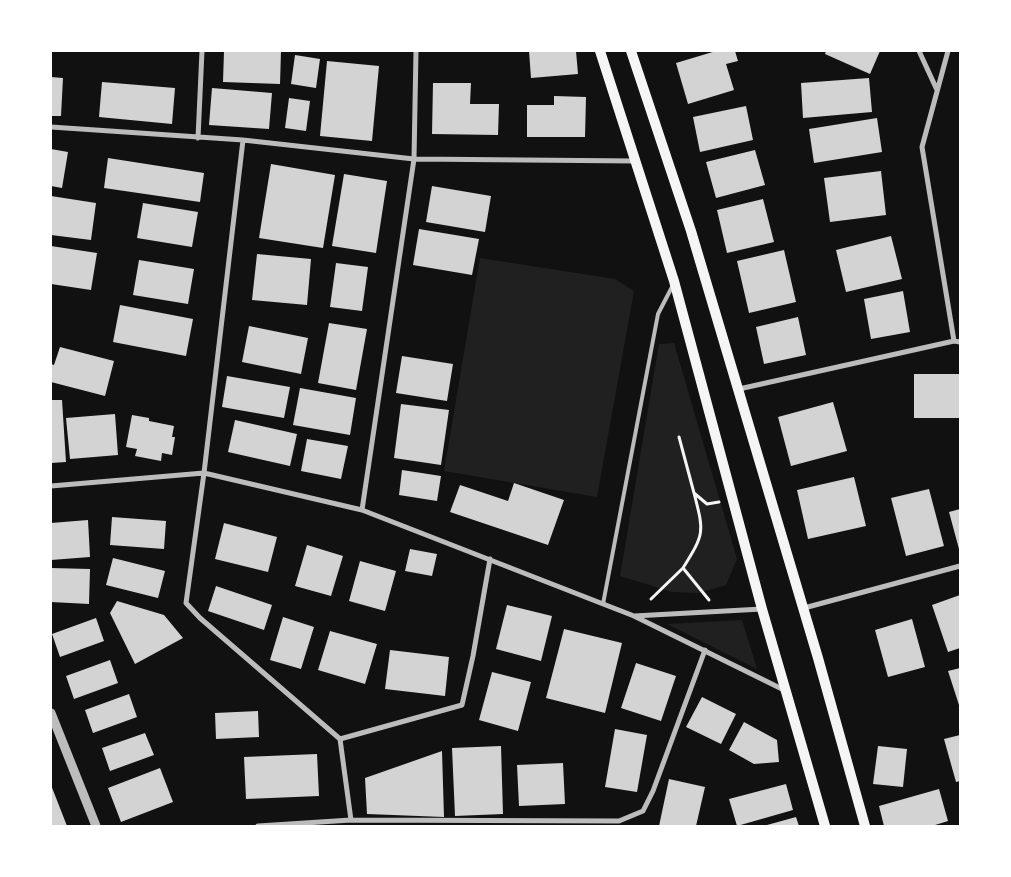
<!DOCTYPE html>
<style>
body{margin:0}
#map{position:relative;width:1011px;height:877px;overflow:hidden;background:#111;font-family:"IBM Plex Serif",serif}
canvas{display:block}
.frame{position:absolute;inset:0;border:52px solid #fff;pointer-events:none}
</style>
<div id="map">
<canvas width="1011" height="877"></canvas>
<div class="frame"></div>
</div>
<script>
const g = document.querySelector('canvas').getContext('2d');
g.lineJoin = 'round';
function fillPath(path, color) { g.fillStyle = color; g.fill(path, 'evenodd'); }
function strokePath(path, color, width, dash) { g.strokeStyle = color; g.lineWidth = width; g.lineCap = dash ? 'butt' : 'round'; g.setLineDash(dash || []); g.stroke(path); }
const green = new Path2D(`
 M480 258 615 279 634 291 597 497 444 471Z
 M674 343 737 559 726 585 699 593 672 592 620 576 659 344Z
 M742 620 757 669 667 624Z`);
const building = new Path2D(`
 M224 51H281L280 84 223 82Z
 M529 51H576L578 74 531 78Z
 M716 51H735L738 61 726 64 734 90 688 104 676 63Z
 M826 51H880L870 74 825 54Z
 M295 55 320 59 316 88 291 84Z
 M327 61 379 66 372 141 320 136Z
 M51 77 63 78 61 116H51Z
 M869 78 872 112 803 118 801 83Z
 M102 82 175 88 172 124 99 117Z
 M433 83H471L470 104H499L498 135 432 134Z
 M212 88 272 93 269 129 209 125Z
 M554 96 586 97 585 137H527V105H554Z
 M289 98 310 101 306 131 285 128Z
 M746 106 753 140 700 152 693 117Z
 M877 118 882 152 814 163 809 129Z
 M51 149 68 152 62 188 51 186Z
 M755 150 765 185 716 198 706 162Z
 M108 158 204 173 200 202 104 188Z
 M271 164 335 175 323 248 259 238Z
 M881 171 886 215 830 222 824 178Z
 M344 174 387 181 376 253 332 246Z
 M432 186 491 196 485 232 426 222Z
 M51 196 96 203 91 240 51 235Z
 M763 199 774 242 727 253 717 210Z
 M143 203 198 212 192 247 137 238Z
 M419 229 479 239 472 275 413 265Z
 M891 236 902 279 846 292 836 250Z
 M51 246 97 253 91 290 51 284Z
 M784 250 796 302 749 313 737 261Z
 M257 254 311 259 307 305 252 300Z
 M139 260 194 269 188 304 133 295Z
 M336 263 368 267 362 311 330 307Z
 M903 291 910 332 871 339 864 299Z
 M120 305 193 319 186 356 113 342Z
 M798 317 806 355 764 364 756 327Z
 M329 323 367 329 356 390 318 383Z
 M249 326 308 338 301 374 242 362Z
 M60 347 114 361 105 396 51 382V364L54 365Z
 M402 356 453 364 447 401 396 393Z
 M914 374H960V418H914Z
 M227 376 290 387 284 418 222 407Z
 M300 388 356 398 350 435 293 425Z
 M51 400H62L66 462 51 463Z
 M833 402 847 451 791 466 778 417Z
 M401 404 449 410 441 465 394 458Z
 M115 414 118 455 70 459 66 418Z
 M132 415 149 418V421L174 426 172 437H175L172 455 162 453 161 461 135 456 137 449 126 447Z
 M235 420 297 434 290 466 228 452Z
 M307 439 348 446 341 479 301 471Z
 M402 470 441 476 437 501 399 495Z
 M854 477 866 526 808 539 797 490Z
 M514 483 564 500 548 545 450 512 460 485 508 501Z
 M929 489 944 546 906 556 891 498Z
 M960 509V549H959L949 512Z
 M112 517 166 521 164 549 110 545Z
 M88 520 90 557 51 560V523Z
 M224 523 277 537 268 572 215 559Z
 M307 545 343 556 331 596 295 586Z
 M410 549 437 554 432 576 405 571Z
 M113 558 165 571 158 598 106 585Z
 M360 561 396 571 385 611 349 601Z
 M51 568 90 569 89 604 51 602Z
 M216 586 272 605 264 630 208 611Z
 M960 595V648L948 652 932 605Z
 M117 601 164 615 183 638 135 664 110 613Z
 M507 605 552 616 541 661 496 649Z
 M283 617 314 627 301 669 270 660Z
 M96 618 104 641 60 657 52 634Z
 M912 619 925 667 888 677 875 630Z
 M564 629 622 643 605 713 546 698Z
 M330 631 377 644 365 684 318 670Z
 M390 650 449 657 445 696 385 689Z
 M110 660 118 683 74 699 66 676Z
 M636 663 676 676 661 721 621 708Z
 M960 668V705H959L948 671Z
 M492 672 531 682 518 731 479 720Z
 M129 694 137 717 93 733 85 710Z
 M702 697 736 714 721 744 686 727Z
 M258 711 259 737 216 739 215 713Z
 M744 722 777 740 779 762 754 764 729 750Z
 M615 729 647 735 637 792 605 787Z
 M145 733 154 755 110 771 102 748Z
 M960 735V781L956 782 944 739Z
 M501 746 503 814 455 816 452 748Z
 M878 746 907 749 903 787 873 784Z
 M442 751 444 817 367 814 365 778Z
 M317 754 319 796 246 799 244 757Z
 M563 763 565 804 519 806 517 765Z
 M160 768 173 802 121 822 108 788Z
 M669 779 705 787 696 826H659Z
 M786 784 793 810 737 826 729 799Z
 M51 785 67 826H51Z
 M939 789 948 821 932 826H884L879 806Z
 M796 817 799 826H768L767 825Z`);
const path = new Path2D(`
 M679 437 694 493 707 504 719 502
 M694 493C704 532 705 533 683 568L709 600
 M651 599 683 568`);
const service = new Path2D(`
 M603 604 658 314 673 285`);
const minor = new Path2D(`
 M919 51 937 90
 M948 51 922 147 954 341
 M51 127 243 140 414 159 635 161
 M198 138 202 51
 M243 140 204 473 186 603 200 618 340 739 462 705 473 656 490 559
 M739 389 954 341 960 342
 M51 486 204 473 362 510 634 616 784 690
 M362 510 414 159 416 51
 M804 608 960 566
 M634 616 762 609
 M340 739 351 820
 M258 826 351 820 619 821 643 811 653 791 705 650`);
const tertiary = new Path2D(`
 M51 713 96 826`);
const secondary = new Path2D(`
 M600 51 674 281 762 609 825 826
 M631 51 691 231 818 658 865 826`);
fillPath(green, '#202020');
fillPath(building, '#d3d3d3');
strokePath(path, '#f5f5f5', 3);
strokePath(service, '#bcbcbc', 4);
strokePath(minor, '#bcbcbc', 5);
strokePath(tertiary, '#bcbcbc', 9);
strokePath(secondary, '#f5f5f5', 10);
</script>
